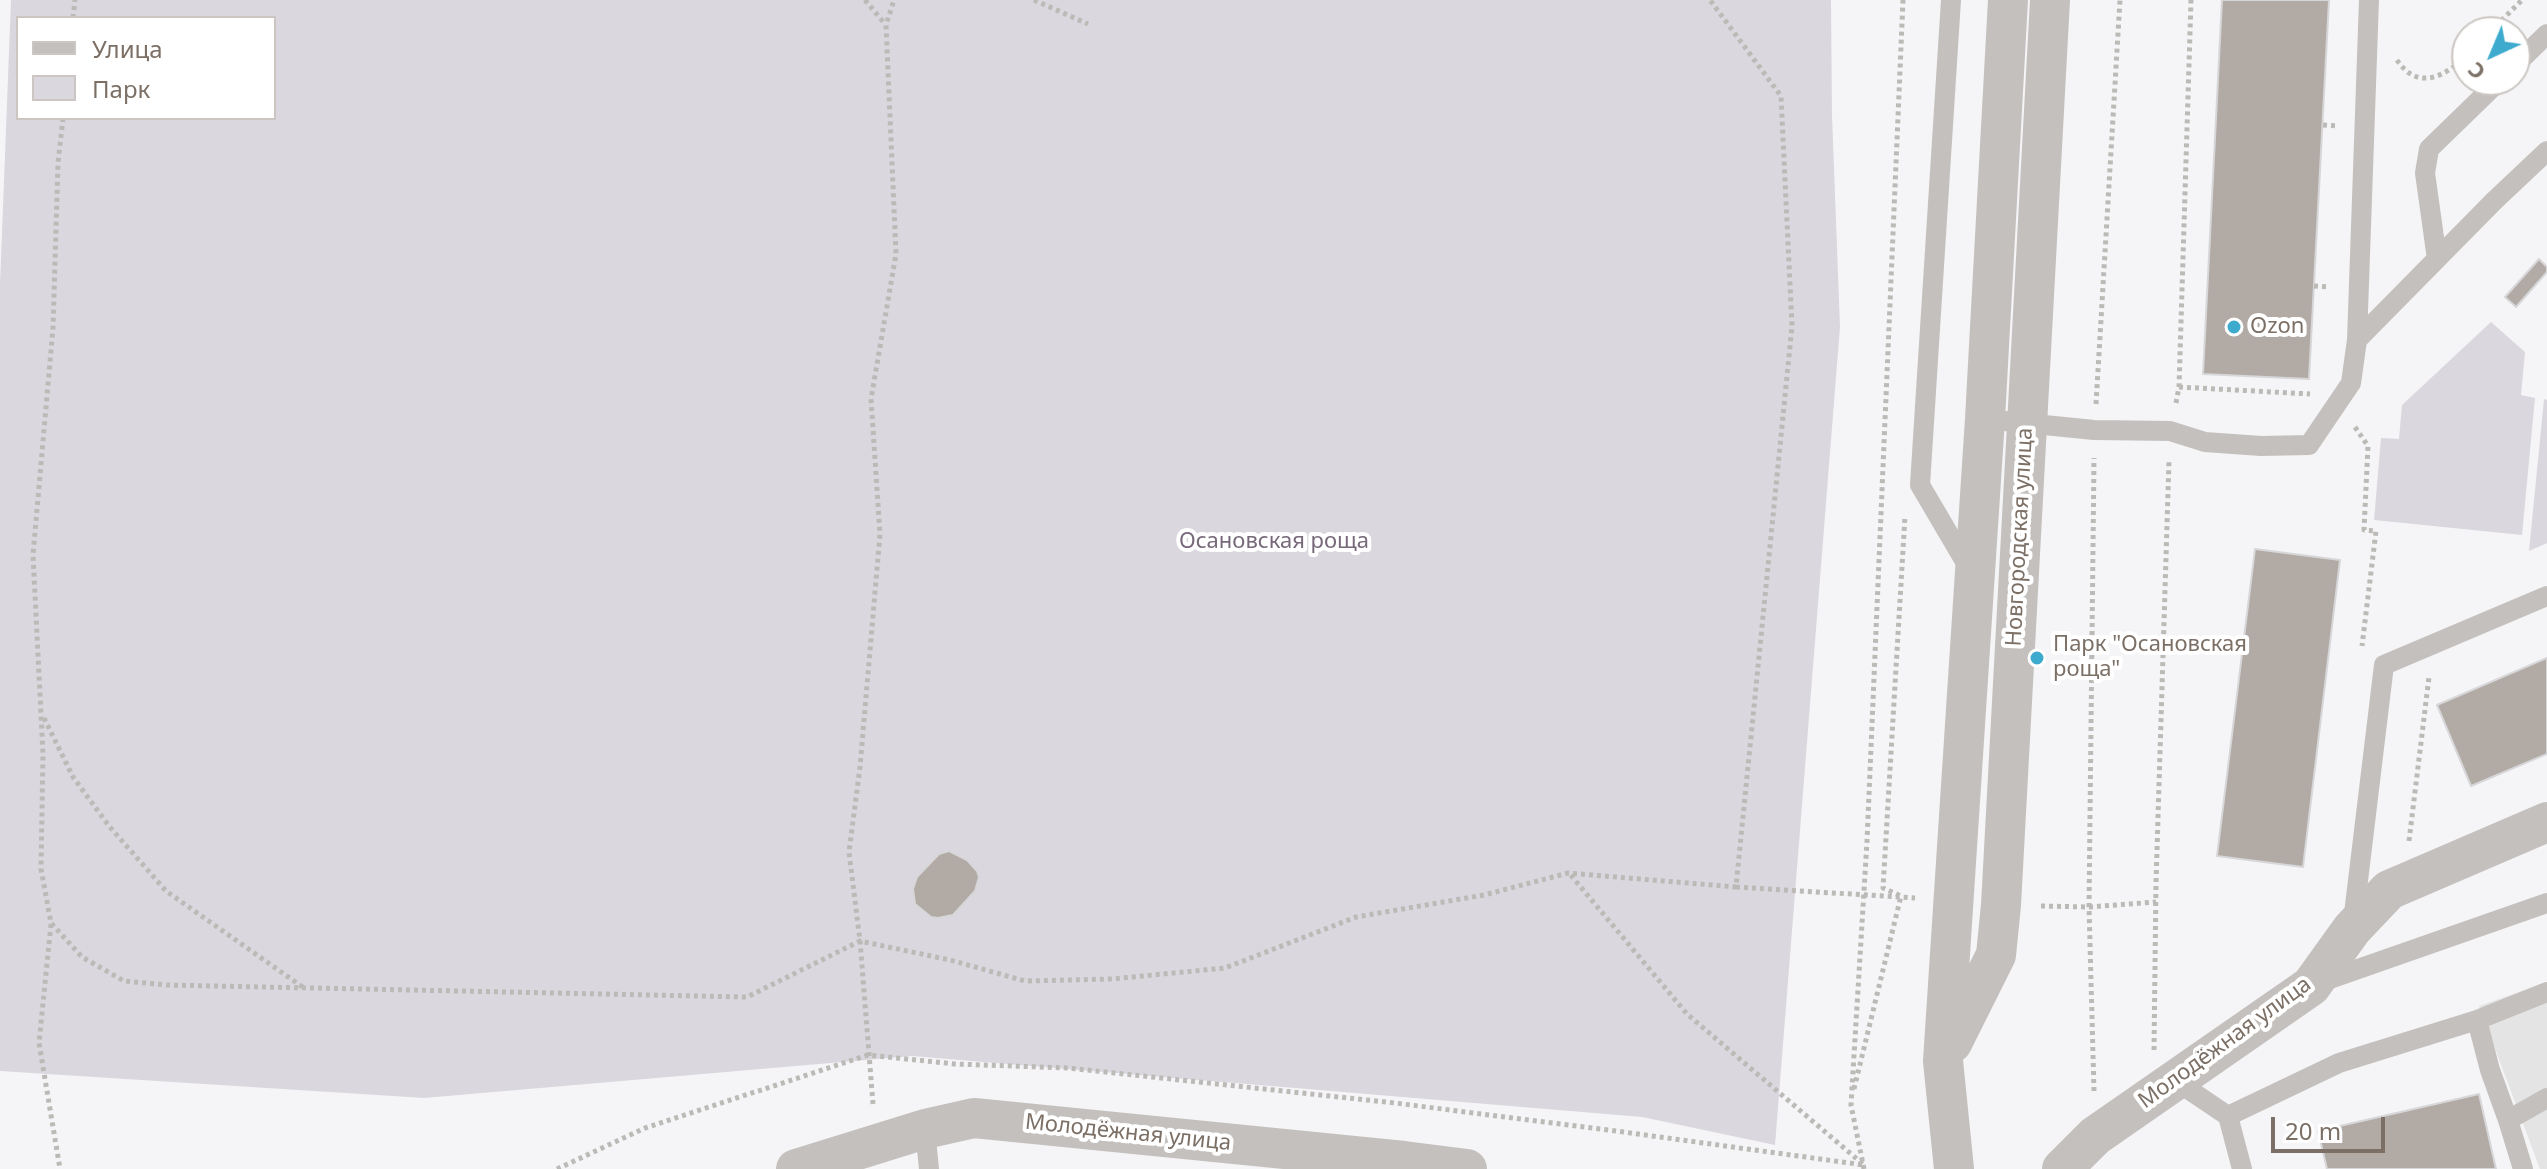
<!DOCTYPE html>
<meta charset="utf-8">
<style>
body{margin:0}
#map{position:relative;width:2547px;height:1169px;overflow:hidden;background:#f5f5f7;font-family:"Noto Sans",sans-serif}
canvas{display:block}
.legend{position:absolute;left:16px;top:16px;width:260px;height:104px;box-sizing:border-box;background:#fff;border:2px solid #cbc6c2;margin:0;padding:10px 14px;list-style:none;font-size:24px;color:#7c7066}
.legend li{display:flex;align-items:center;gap:16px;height:40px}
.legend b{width:40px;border:2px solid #cbc6c2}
.north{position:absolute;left:2451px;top:16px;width:80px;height:80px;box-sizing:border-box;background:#fff;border:2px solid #cbc6c2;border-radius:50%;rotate:224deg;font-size:22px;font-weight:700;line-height:32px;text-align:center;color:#7c7066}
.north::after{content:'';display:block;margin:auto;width:28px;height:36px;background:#3eabce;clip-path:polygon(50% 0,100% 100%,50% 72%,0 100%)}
.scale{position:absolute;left:2271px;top:1117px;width:114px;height:36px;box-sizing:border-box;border:4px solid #7c7066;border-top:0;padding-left:10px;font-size:24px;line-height:28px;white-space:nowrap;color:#7c7066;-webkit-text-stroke:6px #fff;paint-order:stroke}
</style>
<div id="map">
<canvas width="2547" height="1169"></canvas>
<ul class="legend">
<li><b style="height:10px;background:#c4c0bd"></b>Улица</li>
<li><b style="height:22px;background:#dbd7de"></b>Парк</li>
</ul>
<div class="north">С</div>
<div class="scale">20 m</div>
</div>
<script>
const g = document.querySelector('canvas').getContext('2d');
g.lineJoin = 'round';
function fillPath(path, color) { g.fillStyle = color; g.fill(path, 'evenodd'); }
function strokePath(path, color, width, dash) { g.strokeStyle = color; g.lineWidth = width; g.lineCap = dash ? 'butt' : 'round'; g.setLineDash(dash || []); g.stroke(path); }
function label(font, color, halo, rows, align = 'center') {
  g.font = font + ' "Noto Sans",sans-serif'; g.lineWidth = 8; g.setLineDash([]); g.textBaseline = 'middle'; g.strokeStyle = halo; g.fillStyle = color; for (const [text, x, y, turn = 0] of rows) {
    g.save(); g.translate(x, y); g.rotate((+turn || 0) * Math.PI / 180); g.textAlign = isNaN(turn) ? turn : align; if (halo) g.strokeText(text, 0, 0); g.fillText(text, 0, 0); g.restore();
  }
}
const built = new Path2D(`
 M2547 982V1169H2540L2479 1006Z`);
const green = new Path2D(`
 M11 0H1831L1832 115 1840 327 1775 1145 1642 1117 912 1056 424 1098 0 1071V284ZM18 18H274V118H18Z
 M2491 322 2525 352 2521 395 2535 398 2522 535 2374 520 2381 438 2399 439 2402 405Z
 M2544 399 2547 400V543L2529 551Z`);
const building = new Path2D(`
 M2222 0H2329L2309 379 2203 374Z
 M2539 259 2547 267V272L2516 307 2505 297Z
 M2255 549 2340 560 2303 867 2217 856Z
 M2547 658V754L2471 786 2437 705Z
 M949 851 967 860 977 871 979 877 975 891 953 915 938 918 931 917 915 904 913 889 917 877 939 854Z
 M2479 1094 2496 1169H2327L2318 1131Z`);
const path = new Path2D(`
 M865 0 885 24
 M1034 0 1088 24
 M73 18 75 0
 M2490 32 2522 0
 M2397 60C2418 92 2446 76 2467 55
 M63 118 58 163 53 328 33 555 43 754 41 869 51 923 82 957 124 981 167 985 747 997 860 941 950 960 1025 981 1112 979 1225 968 1356 917 1484 895 1568 873 1736 887 1792 326 1781 96 1710 0
 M2323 125 2337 126
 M2314 286 2329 287
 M2179 387 2310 394
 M2176 403 2179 387 2191 0
 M2096 404 2120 0
 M2355 427 2368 446 2364 530 2376 531 2362 646
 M44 718 73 777 109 826 166 891 304 988
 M2409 841 2429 677
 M1736 887 1915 898
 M2041 906 2089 907 2156 902
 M51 924 39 1043 60 1169
 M2154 1050 2156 883 2169 460
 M1854 1089 1901 896 1883 888 1905 516
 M2094 1091 2089 907 2094 458
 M873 1104 860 941 849 852 860 767 880 534 871 399 896 254 886 25 894 0
 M557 1169 645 1128 868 1055 955 1064 1068 1068 1395 1103 1616 1131 1864 1165 1687 1014 1569 873
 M1864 1169 1851 1105 1867 841 1903 0`);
const lane = new Path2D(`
 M1951 0 1920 485 1970 570
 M2515 65 2547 34
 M2437 259 2425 173 2429 149 2500 80
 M2357 340 2494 201 2547 151
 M1985 419 2094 430 2170 431 2205 442 2261 446 2309 445 2351 383 2357 340 2369 0
 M2353 922 2384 665 2547 596
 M2321 982 2547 903
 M2477 1020 2490 1070 2508 1120 2547 1098
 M2176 1081 2228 1116 2339 1063 2477 1020 2547 992
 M2228 1116 2242 1169
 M2508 1120 2523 1169
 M925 1129 929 1169`);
const street = new Path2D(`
 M1952 1043 1996 955 2001 905 2050 0
 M796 1169 925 1129 974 1118 1404 1161 1467 1169
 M1954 1169 1943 1061 1985 419 2008 0
 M2062 1169 2095 1136 2311 986 2352 929 2389 890 2547 822`);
const markers = [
 [2234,327,8,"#3eabce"],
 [2037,658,8,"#3eabce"]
];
const poiNames = [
 ["Ozon",2250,327],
 ["Парк \"Осановская",2053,645],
 ["роща\"",2053,670]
];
const streetNames = [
 ["Новгородская улица",2020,537,-87],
 ["Молодёжная улица",2225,1043,-36],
 ["Молодёжная улица",1128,1133,6]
];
const parkNames = [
 ["Осановская роща",1274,542]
];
fillPath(built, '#e5e4e5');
fillPath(green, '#dbd7de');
fillPath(building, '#b1aaa5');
strokePath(building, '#d7d7d9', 2);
strokePath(path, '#bcbab7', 5, [4, 4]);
strokePath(lane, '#c4c0bd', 20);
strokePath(street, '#c4c0bd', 40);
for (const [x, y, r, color] of markers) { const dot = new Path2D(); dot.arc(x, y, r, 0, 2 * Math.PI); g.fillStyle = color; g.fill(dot); strokePath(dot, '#fff', 3); }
label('22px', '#7c7066', '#fff', poiNames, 'left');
label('22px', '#7c7066', '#fff', streetNames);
label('22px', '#77687a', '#fff', parkNames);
</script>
